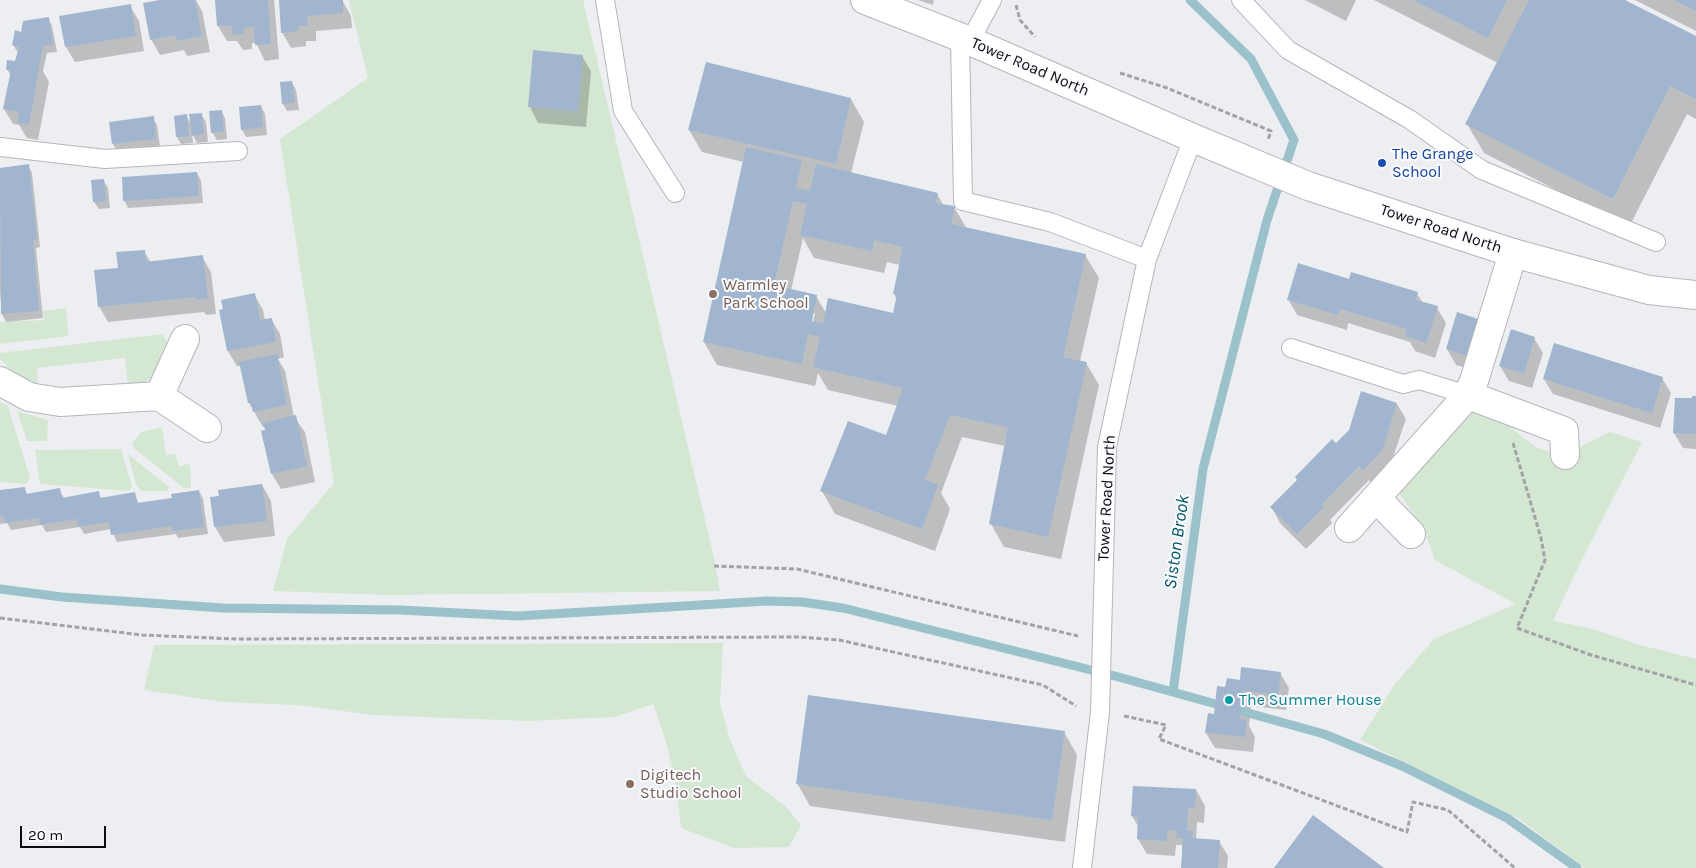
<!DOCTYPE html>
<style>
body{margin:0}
#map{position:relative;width:1696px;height:868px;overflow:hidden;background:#eceef1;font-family:Karla,sans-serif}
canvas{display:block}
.scale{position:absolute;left:20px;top:826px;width:86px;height:22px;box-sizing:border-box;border:2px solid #0c0c0d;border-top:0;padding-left:6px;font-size:15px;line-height:18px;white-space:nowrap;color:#0c0c0d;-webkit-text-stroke:4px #f9fbff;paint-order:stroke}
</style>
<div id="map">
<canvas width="1696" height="868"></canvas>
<div class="scale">20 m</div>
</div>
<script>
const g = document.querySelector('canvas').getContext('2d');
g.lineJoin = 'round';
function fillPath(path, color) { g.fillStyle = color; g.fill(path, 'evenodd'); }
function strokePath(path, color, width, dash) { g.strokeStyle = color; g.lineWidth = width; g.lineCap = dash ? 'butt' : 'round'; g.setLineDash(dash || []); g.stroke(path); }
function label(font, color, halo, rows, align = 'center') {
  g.font = font + ' Karla,sans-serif'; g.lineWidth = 4; g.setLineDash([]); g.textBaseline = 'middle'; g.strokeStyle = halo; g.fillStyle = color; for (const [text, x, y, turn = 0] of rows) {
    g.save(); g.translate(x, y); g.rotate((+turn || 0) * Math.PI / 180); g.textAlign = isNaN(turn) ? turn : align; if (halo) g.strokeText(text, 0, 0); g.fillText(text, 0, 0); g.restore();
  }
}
const green = new Path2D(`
 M349 0H583L714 558 720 591 388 595 273 591 287 539 334 483 280 139 368 78Z
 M66 308 68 336 0 344V322L44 320 43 311Z
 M163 334 168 345C159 367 156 385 128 386L125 358 37 368 38 386 20 379 0 359V353Z
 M0 402 8 406 30 478 27 484 0 482Z
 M1462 410H1482L1497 417 1537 448 1564 455 1610 432 1642 442 1582 559 1553 621 1593 629 1640 645 1696 659V868H1585L1518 818 1360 740 1395 684 1434 639 1516 604 1435 560 1424 530 1397 490Z
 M17 411 48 420 47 441H27Z
 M162 427 166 455 175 454 179 466 190 464 191 488H183L134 448 132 444 141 432Z
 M121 449 132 486 129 491 40 484 35 450Z
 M128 454 169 487 167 491H141L136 484Z
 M723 643 720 703 730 740 746 776 786 807 801 825 789 847 734 848 681 828C677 785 669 744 653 704L614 717 527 721 374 715 297 705 223 702 144 690 154 645Z`);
const shadow = new Path2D(`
 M167 0H196L202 11 210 52 187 56 184 50 160 55 151 39Z
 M216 0H274L279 59 265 61 256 43H252V49L243 50 237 41H227L218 26Z
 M280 0H342L351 16 352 28 316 31V41H306V46L291 48 282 32Z
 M918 0H934L933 5Z
 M1305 0H1356L1346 21Z
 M1374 0H1622L1696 38V119L1687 114 1629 227 1484 153 1467 124 1498 63Z
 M1635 0H1696V31Z
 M130 6 139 21 144 51 75 62 66 47 61 17Z
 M48 18 52 26 57 52 47 53 43 71 49 82 38 140 27 138 19 125 13 124 4 109 11 76 7 69 16 62 18 53 13 45 22 33Z
 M582 56 591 71 586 127 538 123 530 107Z
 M292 82 296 90 299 110 287 111 283 104Z
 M851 99 864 122 851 173 937 194 944 206 954 207 967 229 1085 255 1099 278 1080 361 1086 363 1099 385 1061 559 1004 547 991 524 1005 446 962 437 941 493 950 509 935 551 835 514 822 491 887 437 898 406 828 390 818 373 815 386 717 365 704 342 744 162 702 152 689 130ZM803 238 814 258 884 273 887 262 900 265 894 294 897 300 894 314 826 313 816 296 791 290ZM812 313H815L812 328Z
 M261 106 265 114 267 135 246 137 242 129Z
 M221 111 225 118 227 139 217 140 212 132Z
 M201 114 206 122 208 142 197 143 192 133 193 143 181 144 177 137 175 117 186 116 192 125Z
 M153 118 157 125 160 146 117 151 113 144 111 123Z
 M28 166 32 173 40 247 36 248 43 318 6 322 2 314 0 292V169Z
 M197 173 201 181 203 203 128 208 124 200Z
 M103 180 108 188 110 208 99 209 94 202Z
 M144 251 151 263 202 257 211 272 216 314 206 315 204 312 108 322 99 306 119 269Z
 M1350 280 1417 294 1423 303 1437 308 1446 323 1435 358 1415 351 1410 342 1348 323 1347 330 1297 315 1288 299Z
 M254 294 263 310 265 320 271 319 280 334 284 357 278 359 285 371 294 417 305 432 315 482 281 489 272 474 266 427H263L249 403 241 366H237L228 351 220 311Z
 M1457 314 1479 371 1456 365 1447 349Z
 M1534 338 1543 353 1532 388 1509 381 1500 366Z
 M1662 378 1671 393 1660 428 1553 394 1544 379Z
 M1696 398V449L1683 448 1674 433Z
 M1397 404 1406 419 1390 466 1372 484 1369 480 1330 520 1332 523 1306 549 1280 523 1272 508 1336 445Z
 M262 485 271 501 275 536 224 542 215 527Z
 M24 488 28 495 59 490 64 498 98 493 102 499 135 494 139 504 173 499 199 491 203 499 208 534 178 538 176 534 117 542 111 529 84 534 80 527 46 532 42 525 11 530 7 523 0 524V492Z
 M1280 673 1289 688 1286 710 1251 706 1249 726 1255 737 1253 752 1215 748 1206 733 1227 688 1241 681Z
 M1064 732 1077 755 1065 842 810 806 797 783Z
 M1196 790 1205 806 1204 823 1197 822 1196 840 1219 841 1228 856 1227 868H1182V845H1176L1175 856 1147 854 1138 839V826L1132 816Z`);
const stream = new Path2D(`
 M0 589 62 597 223 608 400 610 518 616 767 601 802 602 843 608 1115 676 1324 734 1402 766 1507 818 1577 868
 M1173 692 1203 469 1267 220 1294 140 1251 59 1190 0`);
const building = new Path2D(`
 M160 0H195L202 36 177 41 175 35 150 40 143 3Z
 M215 0H268L271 44 255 45 254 27 244 28V34L233 35 232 25 217 26Z
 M279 0H343V13L307 16 308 25 298 26V31L281 33Z
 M1413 0H1507L1488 38Z
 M1529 0H1625L1696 36V99L1670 86 1613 199 1465 124Z
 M1674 0H1696V11Z
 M131 4 136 36 65 47 59 16Z
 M49 17 53 45 43 46 29 125 17 123 19 112 3 109 11 70H6L7 60 15 61 19 47 12 45 15 30 21 32 23 21Z
 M533 50 583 55 578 112 528 107Z
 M706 62 851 98 836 164 688 130Z
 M292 81 295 102 282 104 280 82Z
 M261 105 263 127 241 130 239 107Z
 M222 110 224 131 211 133 209 111Z
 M202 113 204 134 192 136 189 114Z
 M187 114 189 136 176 137 174 116Z
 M154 116 156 139 112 144 109 122Z
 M746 147 802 160 796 188 810 191 816 164 938 193 935 203 955 206 951 224 1086 254 1063 357 1087 362 1048 537 989 524 1008 427 950 415 925 480 938 485 922 529 820 491 848 421 886 435 903 388 813 367 820 337 808 334 802 364 703 342ZM793 201 807 204 800 235 872 251 874 240 903 247 893 294 897 295 893 313 828 298 823 324 812 321 817 295 774 285Z
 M29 164 37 239 33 240 39 311 1 314 0 168Z
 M197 172 199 196 123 201 122 177Z
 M104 179 106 201 93 202 91 180Z
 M145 250 146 262 203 255 208 298 196 300V297L98 307 94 270 118 268 116 252Z
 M1298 263 1349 279 1351 272 1418 292 1416 300 1438 306 1426 343 1405 336 1407 329 1340 309 1338 315 1287 300Z
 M255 293 260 320 272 318 276 342 227 351 219 310 223 309 221 300Z
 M1457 312 1481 320 1470 357 1446 349Z
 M1511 329 1535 337 1524 373 1499 366Z
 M1554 343 1663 377 1652 413 1543 379Z
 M277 354 287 405 253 412 251 403H248L239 362Z
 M1361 391 1397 403 1382 451 1363 470 1359 466 1322 504 1324 507 1297 534 1270 507 1297 480 1295 477 1332 439 1336 443 1349 430Z
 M1692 396H1696V434L1673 433 1675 398H1692Z
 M296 415 307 466 271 474 261 431 265 430 263 423Z
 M262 484 267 521 214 527 210 497 219 496 218 490Z
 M25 487 26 494 60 488 62 498 99 491 100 498 135 492 137 503 172 498 171 494 199 490 204 527 173 531 172 526 111 535 109 522 78 527 77 519 40 525 39 518 5 523 4 516 0 517V490Z
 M1241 667 1281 672 1278 695 1243 691 1240 719 1247 720 1245 737 1205 733 1208 713 1214 714 1217 686 1225 687 1227 678 1240 680Z
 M808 695 1065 731 1052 820 796 784Z
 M1133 786 1196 789 1195 808 1188 807 1187 831H1193L1192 838 1220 840 1218 868H1181L1183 838H1176L1177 831 1167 830V841L1137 839 1138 817 1131 816Z
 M1313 815 1384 868H1274Z`);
const path = new Path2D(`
 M1016 5 1020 20 1035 37
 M1120 73 1167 88 1271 131 1268 140
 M1513 443 1541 538 1545 560 1517 628 1591 655 1696 685
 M714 566 797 569 1078 636
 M0 618 142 635 236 639 798 637 839 640 1043 685 1076 706
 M1124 716 1166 725 1159 739 1407 832 1413 802 1448 810 1515 868`);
const service = new Path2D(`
 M605 0 623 111 675 193
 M1241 0 1288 50 1409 119 1482 170 1656 242
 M960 37 963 201 1050 222 1147 259
 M970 41 992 0
 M0 147 105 159 238 151
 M1291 348 1403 384 1419 380 1468 395
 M1082 868 1100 712 1107 447 1147 259 1193 138`);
const minor = new Path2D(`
 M0 381 29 397 60 402 159 396 185 339
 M1468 395 1564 431 1565 455
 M159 396 207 428
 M1376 498 1411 534
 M1349 528 1468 395 1474 381 1513 253`);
const tertiary = new Path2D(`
 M865 0 970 41 1193 138 1308 186 1513 253 1649 290 1696 295`);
const markers = [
 [1382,163,5,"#1a4fb4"],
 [713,294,5,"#8d6e63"],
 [1229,700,5,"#0f9aa8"],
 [630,784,5,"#8d6e63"]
];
const streetNames = [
 ["Tower Road North",1030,67,23],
 ["Tower Road North",1441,229,18],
 ["Tower Road North",1107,498,-87]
];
const transitNames = [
 ["The Grange",1392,154],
 ["School",1392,172]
];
const educationNames = [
 ["Warmley",723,285],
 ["Park School",723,303],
 ["Digitech",640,775],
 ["Studio School",640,793]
];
const cultureNames = [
 ["The Summer House",1239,700]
];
const waterNames = [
 ["Siston Brook",1177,542,-82]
];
fillPath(green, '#d4e7d2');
fillPath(shadow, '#0003');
strokePath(stream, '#9bc1cb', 9);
fillPath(building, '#a1b5cf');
strokePath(service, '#b4b6b9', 20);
strokePath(minor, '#b4b6b9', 30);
strokePath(tertiary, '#b4b6b9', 30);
strokePath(path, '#a1a3a5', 3, [5, 2.5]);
strokePath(service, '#fff', 18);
strokePath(minor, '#fff', 28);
strokePath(tertiary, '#fff', 28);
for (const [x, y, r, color] of markers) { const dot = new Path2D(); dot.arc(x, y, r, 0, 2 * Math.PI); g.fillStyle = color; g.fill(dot); strokePath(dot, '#f9fbff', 2); }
label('16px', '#0c0c0d', '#f9fbff', streetNames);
label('16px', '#164399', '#f9fbff', transitNames, 'left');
label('16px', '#785e54', '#f9fbff', educationNames, 'left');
label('16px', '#0d838f', '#f9fbff', cultureNames, 'left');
label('italic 18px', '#025565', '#f9fbff', waterNames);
</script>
